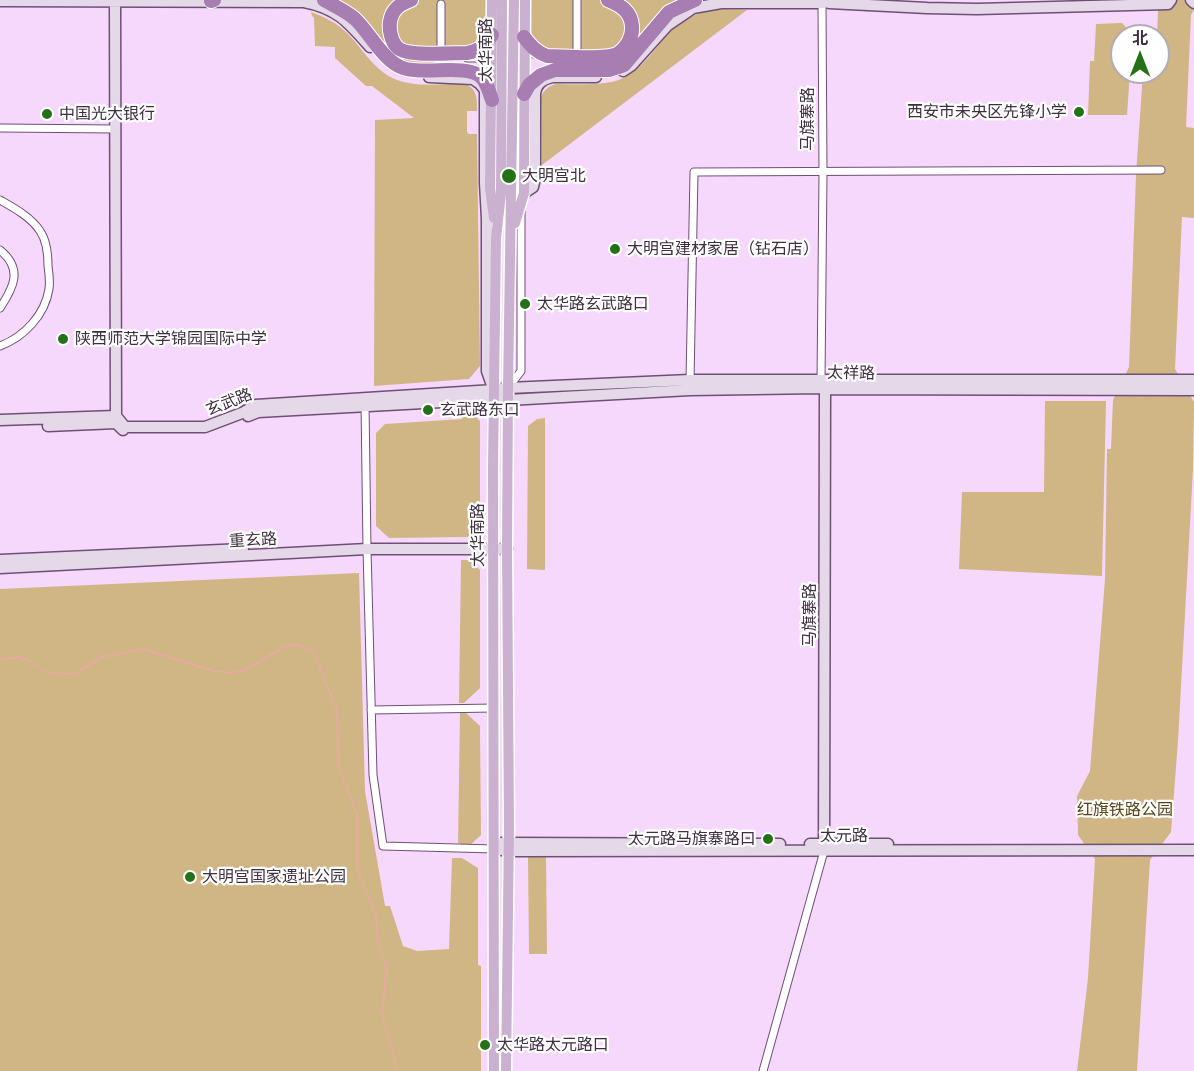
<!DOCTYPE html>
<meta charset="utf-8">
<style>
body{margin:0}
#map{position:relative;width:1194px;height:1071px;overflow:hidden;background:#f6d8fc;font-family:Lato,"Noto Sans SC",sans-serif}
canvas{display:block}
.north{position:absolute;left:1110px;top:24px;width:60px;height:60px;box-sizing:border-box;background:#fff;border:2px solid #b2acb3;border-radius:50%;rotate:0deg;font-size:16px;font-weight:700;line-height:24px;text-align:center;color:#3e2f40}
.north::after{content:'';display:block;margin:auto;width:21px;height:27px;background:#247117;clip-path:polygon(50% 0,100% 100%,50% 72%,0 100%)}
</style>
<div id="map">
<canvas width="1194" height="1071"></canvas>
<div class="north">北</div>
</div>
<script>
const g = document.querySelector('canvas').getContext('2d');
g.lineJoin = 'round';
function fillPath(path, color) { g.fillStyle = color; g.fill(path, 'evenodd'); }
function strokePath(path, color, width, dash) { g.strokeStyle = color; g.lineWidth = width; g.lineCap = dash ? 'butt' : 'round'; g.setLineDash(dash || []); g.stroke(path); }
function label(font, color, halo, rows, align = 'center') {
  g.font = font + ' Lato,"Noto Sans SC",sans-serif'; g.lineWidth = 4.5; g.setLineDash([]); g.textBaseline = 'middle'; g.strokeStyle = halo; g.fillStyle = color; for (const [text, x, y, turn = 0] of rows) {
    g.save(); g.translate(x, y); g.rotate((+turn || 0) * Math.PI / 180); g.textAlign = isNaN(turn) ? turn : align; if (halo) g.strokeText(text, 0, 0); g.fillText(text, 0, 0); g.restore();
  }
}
const green = new Path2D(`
 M333 0H688L613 65 583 59 435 58 434 67 402 63Z
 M1156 0H1194V9L1191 15 1186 127 1194 128V218L1182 217 1175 369 1194 402 1193 469 1178 741 1171 832 1150 860 1137 1071H1077L1088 978 1095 859 1078 835 1077 796 1090 771 1105 579 1107 449H1111L1113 400 1129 367 1136 175 1143 72H1158V36H1157L1158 11Z
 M716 9 747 10 542 165 541 96C545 89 549 86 556 84 573 84 607 86 621 79 643 69 655 48 671 31 683 19 699 12 716 9Z
 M311 12C325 17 337 23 347 33 363 49 375 72 397 80 419 88 444 83 466 84 478 90 477 100 477 111H467V132L469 134H477L480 366 469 379 374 386 375 120 414 118 372 86H366L335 58V47L315 46 314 18 312 16Z
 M1122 23 1132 34V36H1122V72H1130L1127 115H1088L1090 61H1094L1096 24Z
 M1045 401H1106L1102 576 959 569 962 492H1044Z
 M462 414H472L480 421V522L468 537 389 538 376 526V433L385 424 462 419Z
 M545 418V570L527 569 528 426 537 419Z
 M461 560H469L480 570V688L464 703H459Z
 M359 573 365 791 385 906H390L403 946 417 951 449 949 452 858H462L478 868V965L481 966V1071H0V589Z
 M460 713H466L480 726 481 835 468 847H460V843H458Z
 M528 855H546L547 954H529Z`);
const stream = new Path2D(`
 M0 660 18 657 30 661 47 673 75 674 102 657 143 649 213 671 230 673 245 670 287 645H298L313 651 337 710 339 768 357 814V870L376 915 378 944 387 968 382 1014 397 1068`);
const street = new Path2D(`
 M441 49V4
 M577 53V0
 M467 58H488
 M0 128 116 129
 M0 200C14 208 31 217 40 231 47 241 48 254 48 266 49 273 50 282 49 289 45 315 24 337 0 346
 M0 250C23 269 14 287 0 308
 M690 381 694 172 1161 170
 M821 382 823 172 822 3
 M508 388 521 371V212
 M365 403 367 549 373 775 383 846 495 849
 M371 710 494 708
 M763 1071 824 851`);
const secondary = new Path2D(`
 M1191 0 1194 3
 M0 1 304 2C337 8 349 23 370 47
 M115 1 116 420
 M829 3 927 8 977 9 1168 4 1171 0
 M623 71 632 65 668 25 693 8 721 3H822L837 0
 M429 77 473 79 480 84 485 90V183L487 219V371L493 388
 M524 193 533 187 535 178V93C537 83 543 79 553 77H596
 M823 384 825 389 824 851
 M248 416 258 412 479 400 494 399 508 400 690 390 819 388 825 389 1194 390
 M0 420 116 416 125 427H205L242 413 256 405 494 390 508 388 690 380H1194
 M48 426 116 423 123 430
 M0 560 243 549
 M0 568 367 549H507
 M501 843 780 844
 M810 844H888
 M495 849 509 851 1194 850`);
const primary = new Path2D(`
 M492 0 490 188 494 218
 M515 223 524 193 525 0
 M494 1071 493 466 496 238 501 194 502 0
 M506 1071 509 828 507 549 508 388 514 0`);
const highway = new Path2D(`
 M324 0C334 6 346 11 355 19 370 33 383 61 403 68 423 75 466 64 480 76 487 82 489 92 492 100
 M411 0C400 4 392 9 390 22 389 30 391 42 398 48 408 57 452 53 467 53 480 51 485 45 492 35
 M211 1 214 0
 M524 37C531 46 536 52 547 56 562 56 605 60 617 54 627 48 633 36 632 26 631 11 620 5 608 0
 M524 94 529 85 541 75 555 70H609L624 65 669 12 695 0`);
const markers = [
 [1079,112,6,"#247117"],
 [47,114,6,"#247117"],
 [509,176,8,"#247117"],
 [615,249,6,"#247117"],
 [525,304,6,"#247117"],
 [63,339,6,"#247117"],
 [428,410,6,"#247117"],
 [768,839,6,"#247117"],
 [190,877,6,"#247117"],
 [485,1045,6,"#247117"]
];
const streetNames = [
 ["太华南路",486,50,-90],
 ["马旗寨路",808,119,-90],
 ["太祥路",851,373,1],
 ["玄武路",229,402,-21],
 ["太华南路",478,535,-90],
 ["重玄路",253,540,-3],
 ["马旗寨路",810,615,-90],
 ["太元路",844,836]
];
const poiNames = [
 ["西安市未央区先锋小学",1067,112,"right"],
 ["中国光大银行",59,114],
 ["大明宫北",522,176],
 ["大明宫建材家居（钻石店）",627,249],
 ["太华路玄武路口",537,304],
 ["陕西师范大学锦园国际中学",75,339],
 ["玄武路东口",440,410],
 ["太元路马旗寨路口",756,839,"right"],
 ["大明宫国家遗址公园",202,877],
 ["太华路太元路口",497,1045]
];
const parkNames = [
 ["红旗铁路公园",1125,810]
];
fillPath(green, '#d0b585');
strokePath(stream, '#eba8a6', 1.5);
strokePath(street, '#704f76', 9);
strokePath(secondary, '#704f76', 13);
strokePath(primary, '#fff', 13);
strokePath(highway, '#fff', 16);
strokePath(street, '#fff', 7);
strokePath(secondary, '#e5d8e8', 10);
strokePath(primary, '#cbb1d0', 10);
strokePath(highway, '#a87db1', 14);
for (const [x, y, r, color] of markers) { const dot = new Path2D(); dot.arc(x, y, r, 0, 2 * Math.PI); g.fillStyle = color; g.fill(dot); strokePath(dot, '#fff', 2); }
label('16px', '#3e2f40', '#fff', streetNames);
label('16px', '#3e2f40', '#fff', poiNames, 'left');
label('16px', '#574116', '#fff', parkNames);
</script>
